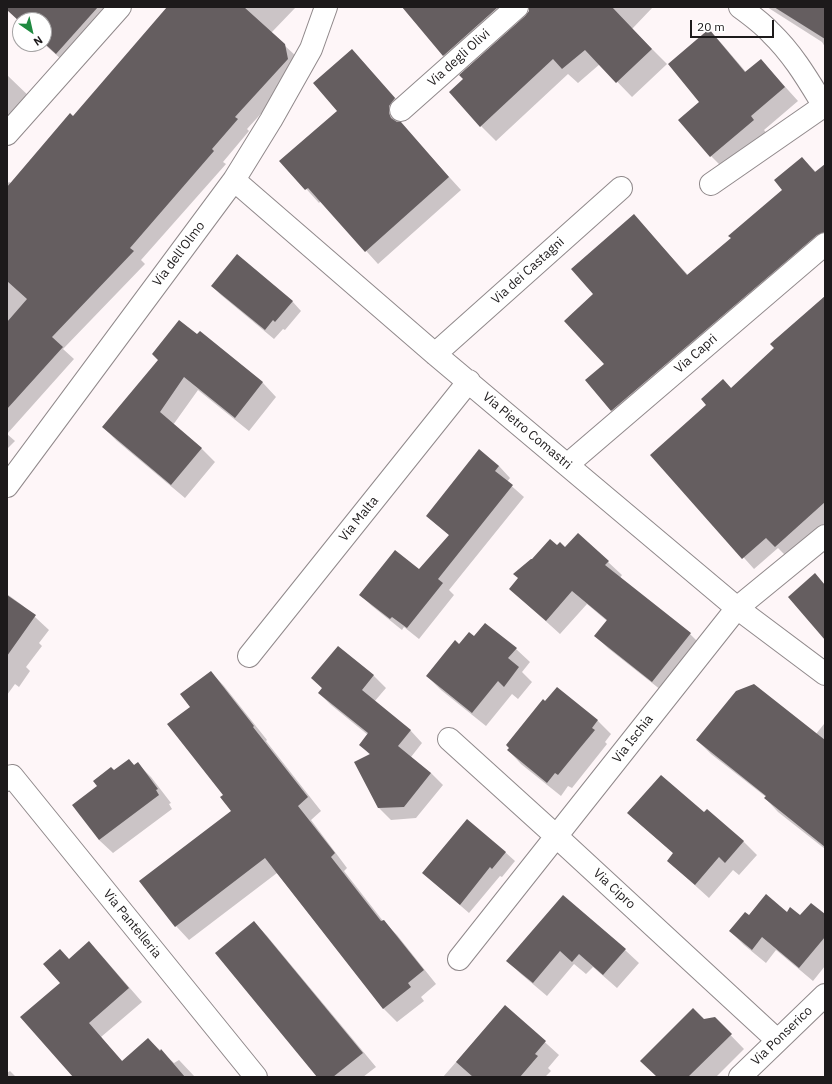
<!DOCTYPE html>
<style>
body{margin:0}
#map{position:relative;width:832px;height:1084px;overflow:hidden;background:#fef6f8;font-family:"IBM Plex Sans",sans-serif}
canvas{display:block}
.frame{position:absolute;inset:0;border:8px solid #1d1a1b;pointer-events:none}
.north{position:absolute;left:12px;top:12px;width:40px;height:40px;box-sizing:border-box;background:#fff;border:1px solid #a5a3a4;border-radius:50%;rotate:146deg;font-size:11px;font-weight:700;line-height:16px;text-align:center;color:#1d1a1b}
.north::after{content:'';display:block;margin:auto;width:14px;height:18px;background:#208a41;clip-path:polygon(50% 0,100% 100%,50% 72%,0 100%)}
.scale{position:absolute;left:690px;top:20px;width:84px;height:18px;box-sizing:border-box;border:2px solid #1d1a1b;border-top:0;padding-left:5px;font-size:12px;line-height:14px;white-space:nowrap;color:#1d1a1b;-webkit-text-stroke:3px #fff;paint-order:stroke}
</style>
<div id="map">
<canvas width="832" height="1084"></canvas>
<div class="frame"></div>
<div class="north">N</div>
<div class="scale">20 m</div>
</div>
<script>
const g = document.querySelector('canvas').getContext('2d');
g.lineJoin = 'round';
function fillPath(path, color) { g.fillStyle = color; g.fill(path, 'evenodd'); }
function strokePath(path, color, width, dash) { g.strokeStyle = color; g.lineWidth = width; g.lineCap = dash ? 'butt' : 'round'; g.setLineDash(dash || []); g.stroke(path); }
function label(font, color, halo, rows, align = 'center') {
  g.font = font + ' "IBM Plex Sans",sans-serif'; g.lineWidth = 4; g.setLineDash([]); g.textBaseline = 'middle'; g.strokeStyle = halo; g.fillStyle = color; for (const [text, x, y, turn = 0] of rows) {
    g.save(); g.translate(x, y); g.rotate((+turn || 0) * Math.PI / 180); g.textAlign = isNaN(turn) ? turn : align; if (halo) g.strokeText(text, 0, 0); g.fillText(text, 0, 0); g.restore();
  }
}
const shadow = new Path2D(`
 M12 7H123L70 67 44 44V20H20V22Z
 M168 7H296L271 33 297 57 299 72 247 129 249 131 223 162 226 164 141 260 145 264 63 349 74 359 7 434 15 441 7 449V184L9 182 11 183 73 117Z
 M402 7H653L632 29 667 64 632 97 600 64 578 83 568 74 496 141 481 126 526 17 531 8 524 12 459 70 444 55Z
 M767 7H825V47L822 42Z
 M709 30 722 44 746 72 761 60 798 101 764 130 767 134 725 170 711 156 680 120 701 102Z
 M352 50 408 112 401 120V124L461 190 378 264 321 201 319 203 281 161 338 111Z
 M7 75 34 101 7 132Z
 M802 158 816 172 825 165V251L625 423 612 410 595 294 633 215 688 275 732 238 783 190Z
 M212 286 292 301 301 311 285 330 283 329 274 339 221 295Z
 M825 296V523L787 557 778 548 754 569 652 455 707 405 723 380 732 389 775 348Z
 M200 332 263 383 276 397 249 431 198 390 173 425 202 449 215 462 185 498 117 441 103 427Z
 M479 450 499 466 510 478 507 482 524 497 449 590 454 595 419 639 404 627 402 630 372 606 360 595 419 570 450 536 427 516Z
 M578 534 622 575 620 578 690 634 704 648 666 694 609 649 595 636 607 621 587 604 560 634 510 589 557 546 565 549Z
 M7 594 22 605 49 630 39 643 42 646 26 667 30 671 19 687 15 684 7 695Z
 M485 624 516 649 530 662 522 672 532 682 518 699 512 694 486 726 441 690 427 676 459 645 474 637Z
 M338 647 374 676 386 688 374 702 411 731 422 743 411 757 431 773 443 785 416 818 391 820 379 808 370 755 361 745 368 735 331 705 319 693 323 689 312 678Z
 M211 672 224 686 267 740 266 741 321 811 311 820 347 868 344 871 383 921 397 935 436 984 421 997 424 1001 397 1022 384 1009 277 873 189 940 176 926 232 811 224 795 191 707Z
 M557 689 598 721 611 734 605 742 607 744 572 788 568 786 561 796 521 764 508 750Z
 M824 724 825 849 778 812 765 798 766 797 711 754 697 740 816 734Z
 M129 760 135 766 137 763 151 777 171 803 169 804 172 809 113 853 99 840Z
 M628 813H704L743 841 757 855 739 875 733 870 709 898 668 861 674 854Z
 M505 852 515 861 502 877 500 876 469 913 423 873Z
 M563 896 625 950 639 963 617 988 593 967 586 974 574 964 547 996 521 974 507 961Z
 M787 913 800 917 825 916V966L813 981 776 950 766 963 744 945 730 931 749 916Z
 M254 922 267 936 376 1067 363 1077H318Z
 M89 943 102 956 142 1002 101 1037 123 1062 148 1039 174 1063 179 1060 195 1077H98L61 983 69 960Z
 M505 1006 559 1055 548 1068 551 1071 545 1077H443Z
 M714 1018 744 1049 716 1077H658L704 1020Z
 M10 1071 16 1077H7V1073Z`);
const building = new Path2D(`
 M7 7H98L56 54 44 43V20H20V22L7 10Z
 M167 7H244L285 44 288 59 235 117 238 119 212 149 214 151 130 248 134 251 52 337 63 347 7 409V322L27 299 7 281V187L70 113 73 116Z
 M402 7H498L443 56Z
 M529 7H612L652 49 616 83 585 50 562 69 553 59 480 127 449 92 463 79 459 75 525 16 529 11Z
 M774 7H825V39Z
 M709 29 745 72 761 59 785 87 751 116 754 120 710 157 678 120 699 102 668 64Z
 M352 49 395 98 389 106V113L391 118 397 122H401L449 177 365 252 308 188 305 190 279 161 337 111 313 83Z
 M802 157 815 172 825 164V232L817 235 611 411 585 380 604 364 564 321 593 294 571 269 634 214 687 275 731 238 728 236 782 190 774 180Z
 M237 254 293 301 275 322 273 320 265 330 211 286Z
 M825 296V502L775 547 766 538 742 559 650 455 706 405 701 399 723 379 731 388 774 348 770 344Z
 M179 320 197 334 200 331 263 382 235 418 184 377 160 412 202 448 171 485 102 427 158 360 152 354Z
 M479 449 499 466 495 471 513 485 438 579 443 583 407 628 392 617 390 619 359 595 395 550 419 569 449 535 426 516Z
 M578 533 609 561 605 565 691 633 652 682 594 636 607 620 572 591 546 621 509 589 518 578 513 574 531 559H532L550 539 557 545 560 542 565 547Z
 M815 573 825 585V640L788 597Z
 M7 595 36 615 7 656Z
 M485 623 517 648 508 658 519 667 504 687 498 681 472 713 426 676 455 640 459 644 469 632 474 636Z
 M338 646 374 675 362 690 411 730 398 746 431 773 404 807 378 808 354 762 370 754 359 745 368 733 318 693 322 688 311 678Z
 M211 671 254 726 253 727 308 797 298 806 335 853 331 857 381 921 384 920 424 970 408 983 411 987 383 1009 265 858 175 927 139 881 231 811 220 797 223 795 167 724 190 707 180 694Z
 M754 684 825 740V847L764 798 766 796 696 740 736 691Z
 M557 687 598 720 592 728 595 730 580 748 558 775 555 773 547 783 507 750 509 748 506 745 543 699 545 701Z
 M129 759 134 765 138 762 158 789 156 790 159 795 99 840 72 805 97 786 93 781 111 767 114 770Z
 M661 775 704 812 707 809 744 841 725 863 719 857 695 885 667 861 673 853 627 813Z
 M467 819 506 852 492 869 490 867 460 905 422 873Z
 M766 894 787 912 790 907 800 915 811 903 825 914V937L799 968 762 937 752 950 729 931 745 912 749 915Z
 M563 895 626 949 603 975 579 954 572 962 560 951 533 983 506 961Z
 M254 921 363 1053 333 1077H317L215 953Z
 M89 941 129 988 89 1023 122 1061 148 1038 160 1051 161 1049 185 1077H73L20 1017 60 983 43 964 60 949 69 959Z
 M505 1005 546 1041 535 1054 538 1056 520 1077H473L456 1062Z
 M693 1008 704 1019 715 1017 732 1034 688 1077H657L640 1061Z`);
const street = new Path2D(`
 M740 7C751 15 762 23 771 33 793 54 808 80 824 106
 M401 110 517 7
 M7 134 120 7
 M234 180 435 354 737 608 825 674
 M711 184 825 105
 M435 354 621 188
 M567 465 825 244
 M7 486 234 180 271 120 311 49 326 7
 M249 656 469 381
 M449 739 556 836 777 1040
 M7 780 12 776 256 1077
 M459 959 737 608 825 536
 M740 1077 825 995`);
const streetNames = [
 ["Via degli Olivi",459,58,-42],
 ["Via dell'Olmo",179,254,-53],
 ["Via dei Castagni",528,271,-42],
 ["Via Capri",696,354,-41],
 ["Via Pietro Comastri",527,431,40],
 ["Via Malta",359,519,-51],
 ["Via Ischia",633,739,-52],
 ["Via Cipro",614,889,43],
 ["Via Pantelleria",132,924,51],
 ["Via Ponserico",782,1036,-44]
];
fillPath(shadow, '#0003');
fillPath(building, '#655e60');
strokePath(street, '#90898b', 24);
strokePath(street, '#fff', 22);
label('13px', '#1d1a1b', '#fff', streetNames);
</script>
